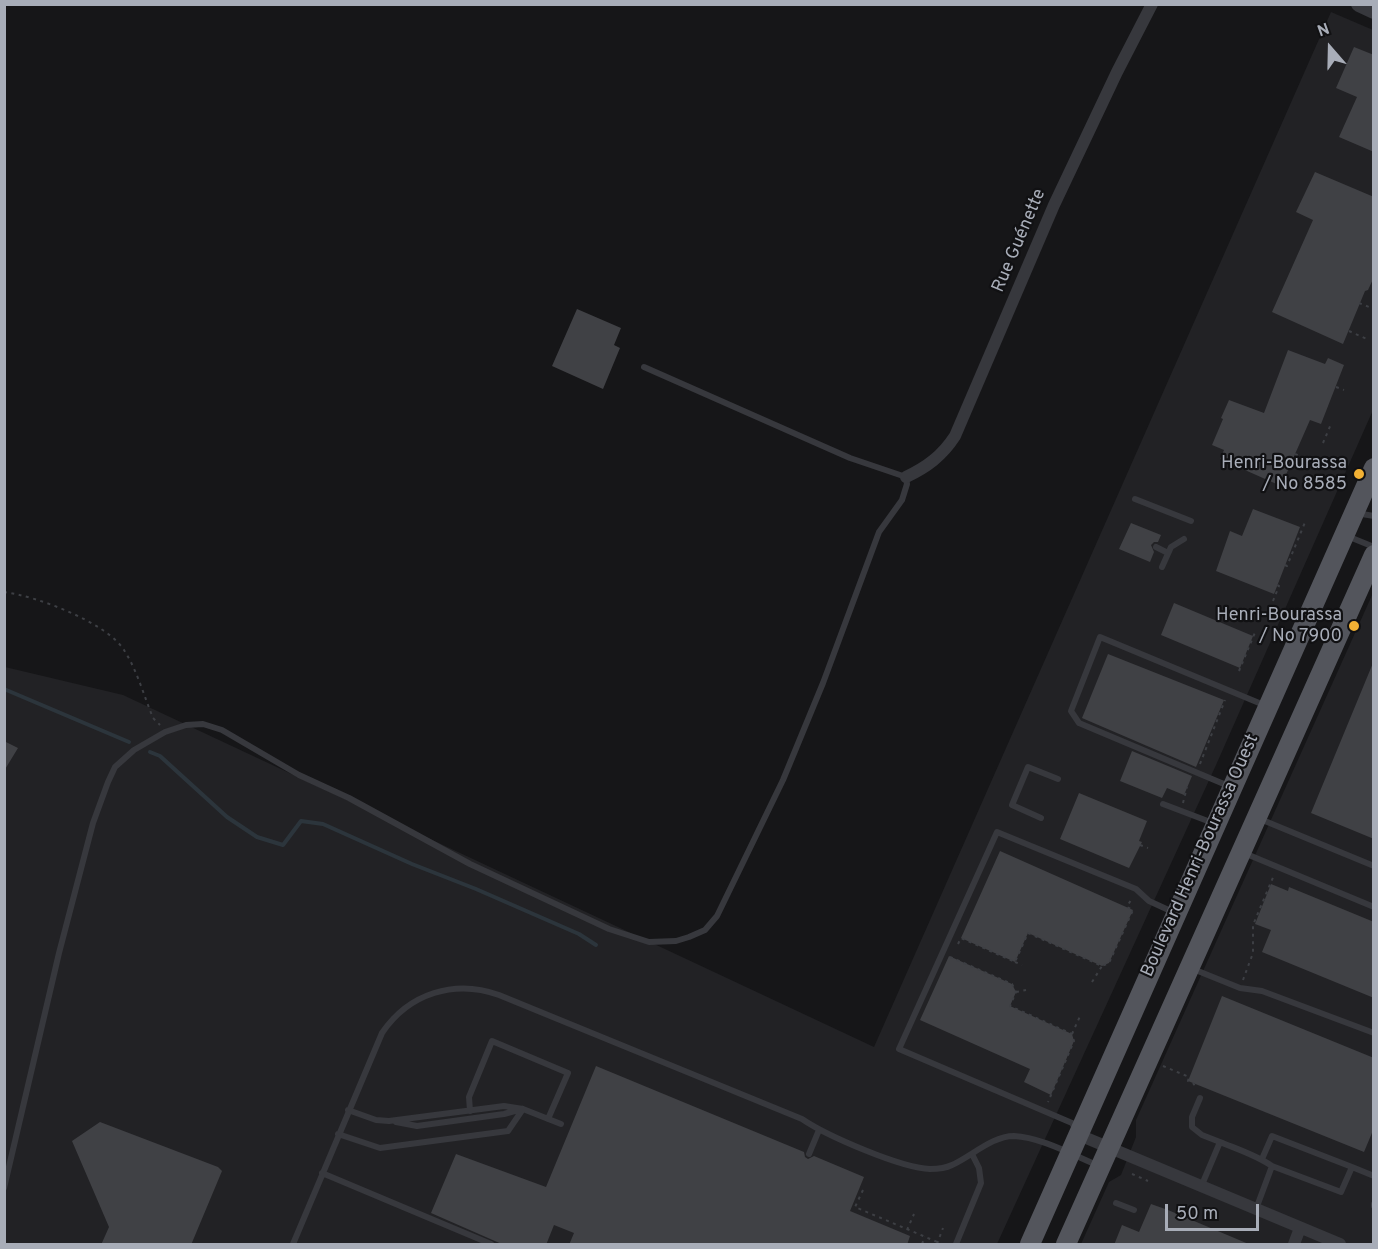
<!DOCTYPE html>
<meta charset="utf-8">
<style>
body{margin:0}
#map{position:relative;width:1378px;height:1249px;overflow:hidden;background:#161618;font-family:Overpass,sans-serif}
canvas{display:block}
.frame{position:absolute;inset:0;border:6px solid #a8adb8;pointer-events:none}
.north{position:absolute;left:1300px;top:18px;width:60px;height:60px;-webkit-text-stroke:4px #111113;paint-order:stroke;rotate:340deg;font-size:16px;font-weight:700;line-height:24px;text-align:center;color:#a8adb8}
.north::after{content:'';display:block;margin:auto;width:21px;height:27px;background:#a8adb8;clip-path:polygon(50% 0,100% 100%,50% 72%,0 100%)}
.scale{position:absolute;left:1165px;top:1204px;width:94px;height:27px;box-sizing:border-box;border:3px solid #a8adb8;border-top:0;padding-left:8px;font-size:18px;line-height:21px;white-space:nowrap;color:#a8adb8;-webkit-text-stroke:4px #111113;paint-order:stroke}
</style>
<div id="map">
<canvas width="1378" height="1249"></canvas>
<div class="frame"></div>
<div class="north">N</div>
<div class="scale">50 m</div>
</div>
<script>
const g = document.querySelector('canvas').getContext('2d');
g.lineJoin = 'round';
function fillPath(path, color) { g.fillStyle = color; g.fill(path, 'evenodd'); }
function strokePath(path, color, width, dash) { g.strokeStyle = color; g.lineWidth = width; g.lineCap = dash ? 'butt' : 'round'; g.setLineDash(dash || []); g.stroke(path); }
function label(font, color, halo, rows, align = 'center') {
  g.font = font + ' Overpass,sans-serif'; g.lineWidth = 4.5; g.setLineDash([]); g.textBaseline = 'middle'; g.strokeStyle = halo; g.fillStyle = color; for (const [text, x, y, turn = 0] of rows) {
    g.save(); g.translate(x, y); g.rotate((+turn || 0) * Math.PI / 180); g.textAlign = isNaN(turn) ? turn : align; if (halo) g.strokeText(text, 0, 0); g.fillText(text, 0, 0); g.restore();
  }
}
const built = new Path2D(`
 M1331 12 1373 30V410L1216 765 997 1244H5V667L123 695 874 1047Z
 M1373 593V1244H1081L1109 1182 1121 1175 1136 1137V1120Z`);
const stream = new Path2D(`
 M4 689 129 742
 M150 752 160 756 227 817 257 837 283 845 301 821 323 824 412 864 476 889 579 934 596 945`);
const building = new Path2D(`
 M1354 47 1374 55V152L1339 137 1357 97 1336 88Z
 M1315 172 1374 197V277L1368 290 1365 291 1343 344 1272 312 1313 220 1296 212Z
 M577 309 621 328 614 345 620 348 603 389 552 366Z
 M1288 350 1325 364 1328 358 1344 365 1321 424 1310 420 1281 486 1220 459 1224 450 1212 445 1223 419 1221 418 1229 400 1264 413Z
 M1253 509 1300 527 1274 594 1216 571 1230 531 1242 536Z
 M1131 523 1161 535 1158 542H1154L1151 545 1154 552 1150 562 1119 549Z
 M1174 603 1253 636 1240 668 1161 635Z
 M1108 654 1224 700 1196 767 1082 718Z
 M1373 663H1374V839L1311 813Z
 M4 741 18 748 4 771Z
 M1132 751 1192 776 1184 795 1167 788 1162 798 1120 781Z
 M1079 793 1147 821 1139 841 1142 842 1129 868 1060 839Z
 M1000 851 1133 910 1109 963 1102 966 1028 933 1015 962 961 938Z
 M1271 884 1288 891 1289 887 1374 922V998L1262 952 1271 930 1255 924Z
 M949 956 1012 984 1016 992 1010 1006 1072 1034 1074 1041 1051 1095 1024 1082 1030 1069 920 1020Z
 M1222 996 1374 1058V1128L1364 1152 1188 1081Z
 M596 1066 804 1152 805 1157 808 1159 814 1156 864 1177 850 1211 910 1236 907 1245H569L574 1233 554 1225 546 1245H504L431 1213 456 1154 546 1187Z
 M100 1122 218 1167 222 1171 191 1245H101L109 1227 72 1141Z
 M1151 1204 1168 1210 1251 1245H1114L1122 1225 1139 1232Z`);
const path = new Path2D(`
 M1359 303 1374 309
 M1349 331 1369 340
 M1336 387 1344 390
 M1323 443 1331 424
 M1295 454 1314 462
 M1285 565 1287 566 1306 520
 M4 592C36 596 106 622 124 650 137 670 144 696 153 718L160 725
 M1273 601 1279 586 1277 585
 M1239 671 1256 630
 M1200 764 1225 700
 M1183 803 1187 787
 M1140 845 1148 848
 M958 944 961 938 1015 962 1028 933 1102 966 1109 963 1133 910 1127 907 1132 898
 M950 957 1012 984 1016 992 1010 1006 1072 1034 1074 1041 1048 1102
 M1015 962 1022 965
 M1243 980 1253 953V925L1274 875
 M1092 982 1102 966
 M1016 992 1026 990
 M1072 1034 1081 1014
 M1163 1066 1189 1077 1188 1081 1193 1083 1197 1089
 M1132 1174 1148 1181
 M863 1190 855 1207 942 1244
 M907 1230 914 1214
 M922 1244 925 1237
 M937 1244 943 1228`);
const service = new Path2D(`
 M1135 499 1191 521
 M1356 513 1374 516
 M1347 536 1374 547
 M1156 547 1168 553
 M1162 567 1171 547 1184 539
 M1231 787 1079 723 1071 711 1100 637 1264 705
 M1163 804 1213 823
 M1041 818 1012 805 1028 767 1058 779
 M1260 819 1374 866
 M1244 853 1374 907
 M1193 969 1240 988 1262 991 1374 1033
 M1200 1098 1192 1117V1127L1202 1135 1220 1142
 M348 1110 376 1120 389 1121 504 1106 523 1109 561 1124
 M470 1111 469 1097 492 1041 568 1073 548 1119
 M396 1122 417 1126 504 1114 522 1109
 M1076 1130 1072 1123 899 1049 997 832 1136 889 1149 901 1173 912
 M338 1134 380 1148 508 1131 523 1109
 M809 1154 819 1130
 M1262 1159 1272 1136 1352 1167 1341 1192 1272 1166
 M1352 1167 1374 1176
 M322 1173 491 1244
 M1201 1187 1220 1142C1237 1149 1256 1155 1272 1166L1256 1209
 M4 1188 59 953 93 823 108 782 115 767 134 750 165 732 186 725 203 724 222 730 299 775 349 798 470 864 609 929 649 942 676 941 689 937 705 930 717 916 783 780 823 683 879 532 902 500 907 484 906 477 850 458 644 367
 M1116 1203 1134 1210
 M1374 1204V1206
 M293 1244 382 1033C409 993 455 979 499 995L802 1119C827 1136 901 1168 930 1169 937 1169 946 1168 952 1165 972 1156 992 1136 1014 1136 1040 1137 1073 1155 1097 1165
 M956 1244 981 1183 979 1168 972 1154`);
const minor = new Path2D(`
 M906 477C927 467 942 456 955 436L1054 205 1117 72 1152 4
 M1079 1135 1340 1244
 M1294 1244 1300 1228`);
const tertiary = new Path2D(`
 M1359 4 1374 11`);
const primary = new Path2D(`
 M1030 1244 1374 468
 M1066 1244 1374 555`);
const markers = [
 [1359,474,6,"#f2b134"],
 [1354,626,6,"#f2b134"]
];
const streetNames = [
 ["Rue Guénette",1020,241,-67],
 ["Boulevard Henri-Bourassa Ouest",1201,856,-66]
];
const poiNames = [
 ["Henri-Bourassa",1347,464],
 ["/ No 8585",1347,485],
 ["Henri-Bourassa",1342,616],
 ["/ No 7900",1342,637]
];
fillPath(built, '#222225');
strokePath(stream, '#2c353c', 4);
fillPath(building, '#404145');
strokePath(path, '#3d3f44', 2, [3, 4.5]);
strokePath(service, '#37383d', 6);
strokePath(minor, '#37383d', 12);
strokePath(tertiary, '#37383d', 16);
strokePath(primary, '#53555c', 20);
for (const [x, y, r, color] of markers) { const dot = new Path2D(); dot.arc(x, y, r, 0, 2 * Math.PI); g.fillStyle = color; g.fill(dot); strokePath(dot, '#111113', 2); }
label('18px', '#a8adb8', '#111113', streetNames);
label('18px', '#a8adb8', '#111113', poiNames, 'right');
</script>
